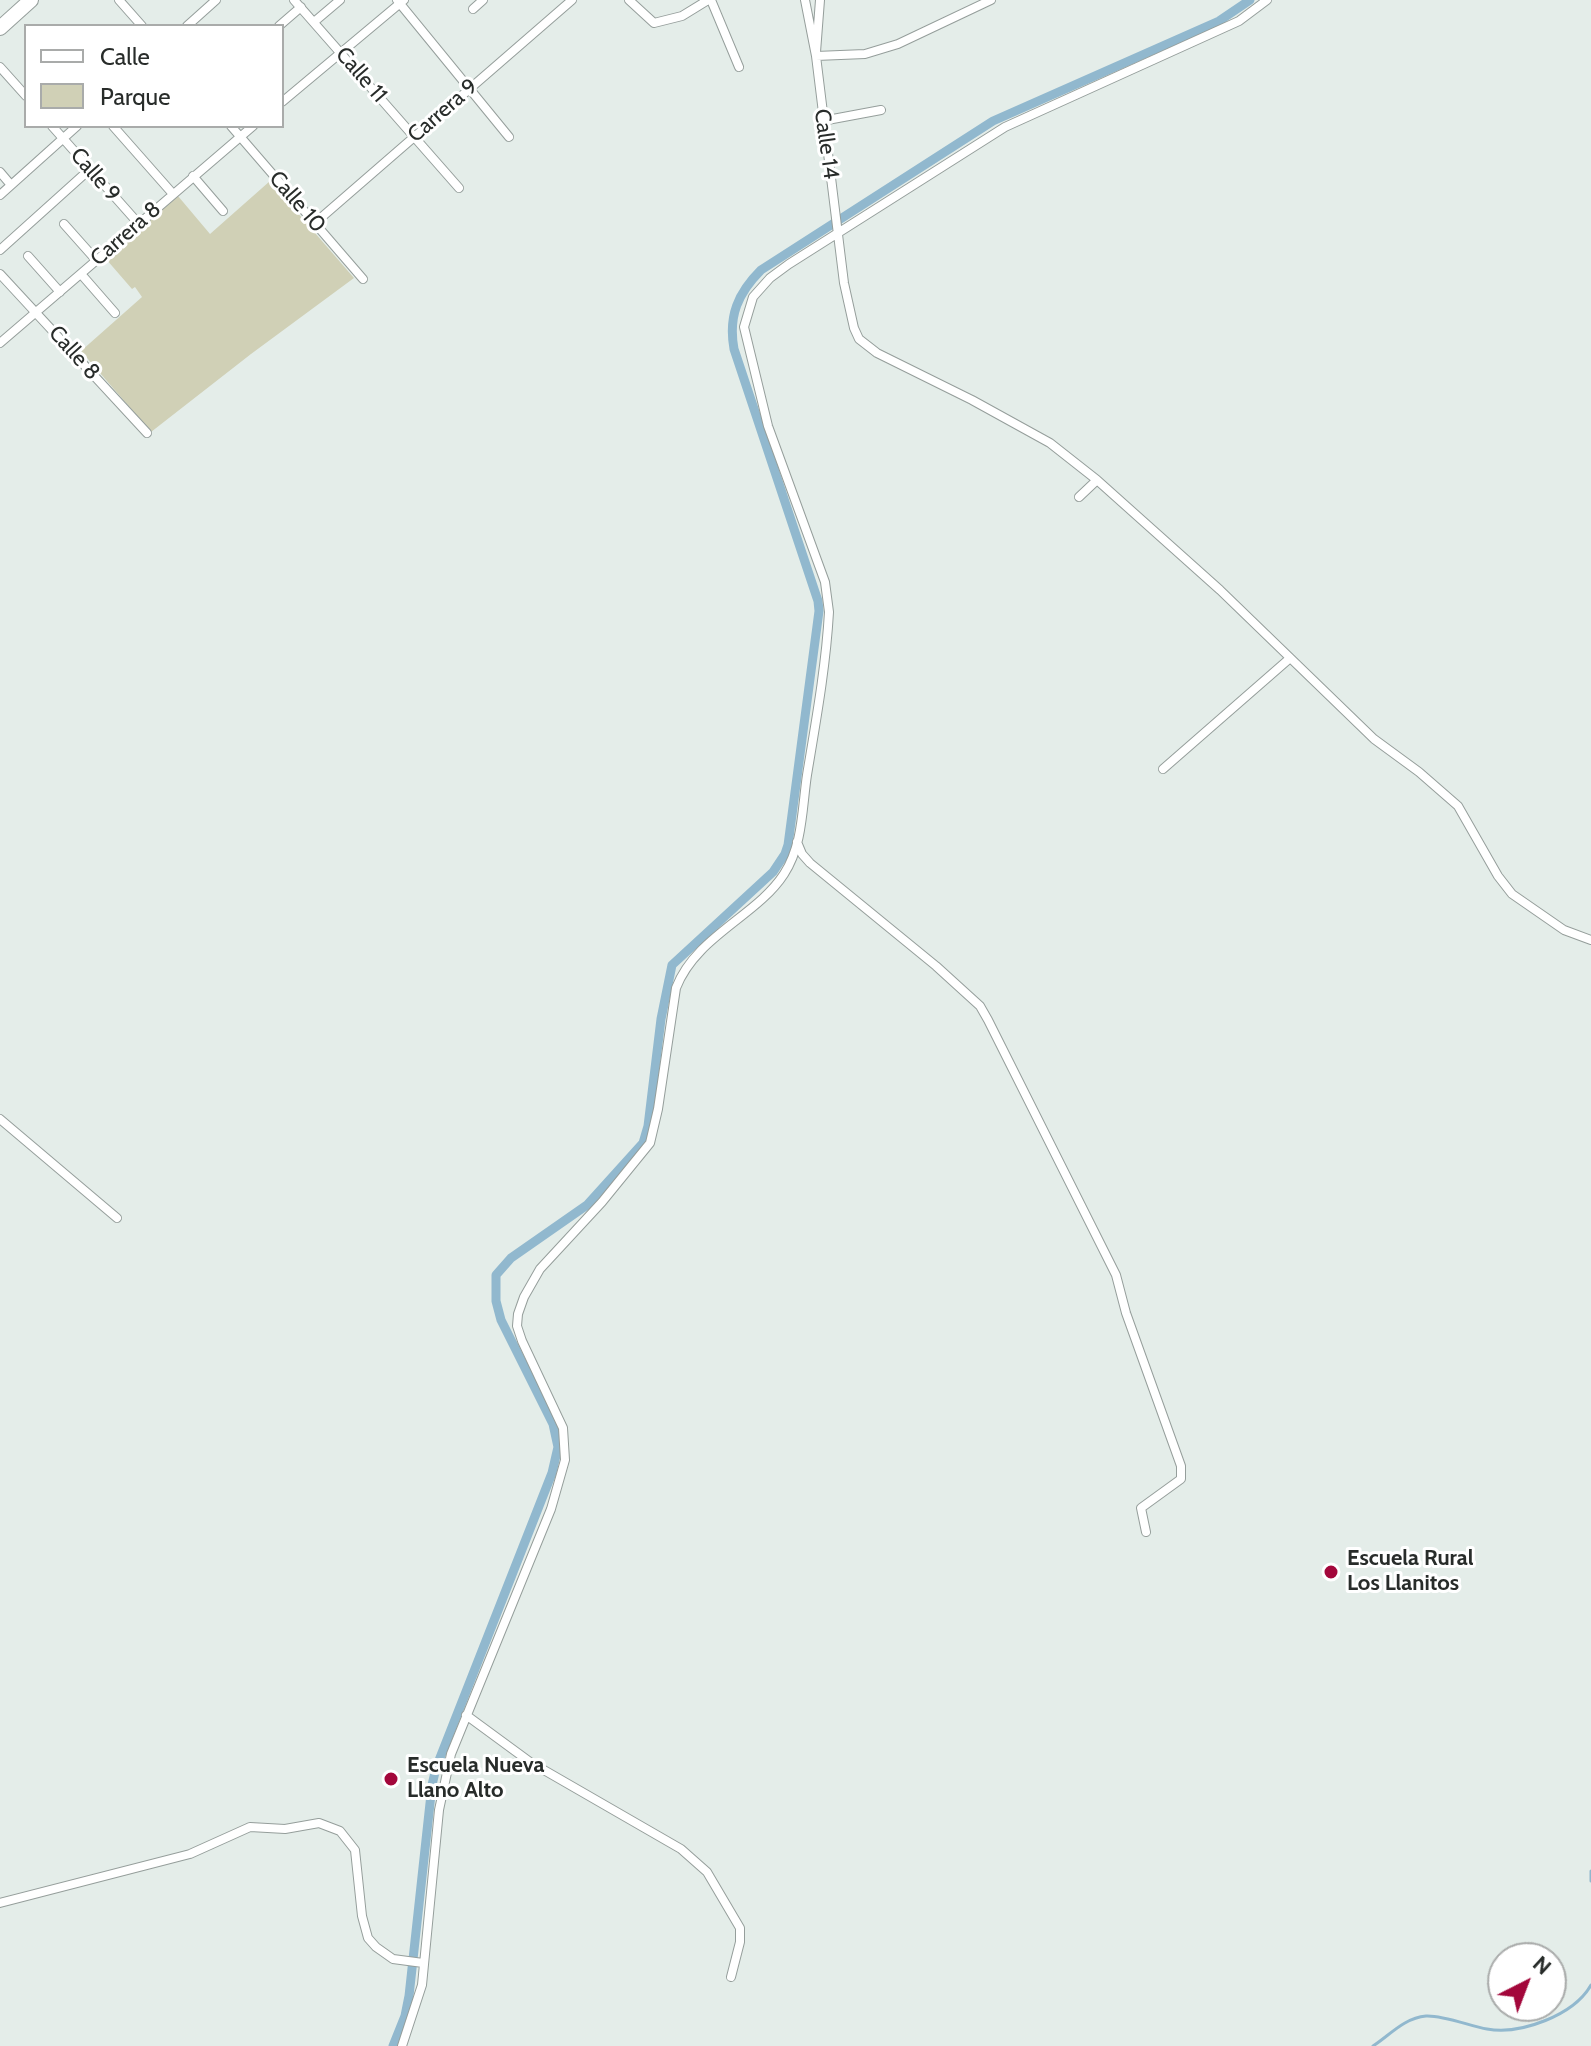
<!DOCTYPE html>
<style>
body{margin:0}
#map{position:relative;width:1591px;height:2046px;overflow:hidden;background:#e4ede9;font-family:Cabin,sans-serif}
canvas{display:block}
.legend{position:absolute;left:24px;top:24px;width:260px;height:104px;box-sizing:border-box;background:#fff;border:2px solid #a9abaa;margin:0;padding:10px 14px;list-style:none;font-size:24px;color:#282c2a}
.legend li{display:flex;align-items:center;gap:16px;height:40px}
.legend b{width:40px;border:2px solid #a9abaa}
.north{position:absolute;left:1487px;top:1942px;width:80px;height:80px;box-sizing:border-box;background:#fff;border:2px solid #a9abaa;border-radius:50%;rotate:42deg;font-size:22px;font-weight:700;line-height:32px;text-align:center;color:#282c2a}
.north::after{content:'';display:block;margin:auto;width:28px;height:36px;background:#a3073b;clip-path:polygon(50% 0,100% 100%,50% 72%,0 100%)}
</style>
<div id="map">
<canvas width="1591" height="2046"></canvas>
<ul class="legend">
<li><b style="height:10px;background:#fff"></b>Calle</li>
<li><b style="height:22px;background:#d0d0b6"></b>Parque</li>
</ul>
<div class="north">N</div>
</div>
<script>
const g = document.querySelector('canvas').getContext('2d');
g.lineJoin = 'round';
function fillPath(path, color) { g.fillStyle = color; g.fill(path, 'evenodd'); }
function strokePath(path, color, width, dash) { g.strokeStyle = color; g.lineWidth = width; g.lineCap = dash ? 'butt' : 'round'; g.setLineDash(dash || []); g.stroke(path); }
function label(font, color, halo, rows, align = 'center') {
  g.font = font + ' Cabin,sans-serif'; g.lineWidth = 6; g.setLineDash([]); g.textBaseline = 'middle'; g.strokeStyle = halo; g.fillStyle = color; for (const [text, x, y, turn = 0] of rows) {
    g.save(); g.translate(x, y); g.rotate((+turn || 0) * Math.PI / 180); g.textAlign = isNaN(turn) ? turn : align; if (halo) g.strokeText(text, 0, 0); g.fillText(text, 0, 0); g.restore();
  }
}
const green = new Path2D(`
 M270 181 354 278 251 354 151 432 81 351 142 297 135 287 132 289 106 259 178 196 210 234Z`);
const stream = new Path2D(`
 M1591 1871V1881
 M1373 2046C1390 2035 1404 2018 1426 2016 1443 2015 1470 2026 1487 2029 1521 2035 1574 2015 1591 1985`);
const canal = new Path2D(`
 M393 2046 405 2016 409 1996 432 1785 436 1768 552 1473 558 1447 553 1424 501 1320 496 1301V1275L511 1258 587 1205 643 1143 648 1126 661 1019 672 965 773 872 785 854 788 845 819 611 818 601 734 349C728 316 738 293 761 270L993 121 1219 21 1250 0`);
const minor = new Path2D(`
 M119 0 142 26
 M294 0 459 188
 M397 0 509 137
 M629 0 654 23 682 16 708 0
 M711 0 739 67
 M805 0 816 56 844 283 854 328 859 339 877 353 972 400 1050 443 1097 480 1220 590 1374 739 1419 772 1458 806 1498 876 1512 894 1564 930 1591 940
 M473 9 483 0
 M314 22 340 0
 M187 26 216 0
 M279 26 301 7
 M816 52 820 0
 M816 56 865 54 898 44 991 0
 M0 67 26 96
 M282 102 404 0
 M822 121 881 110
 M52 126 138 223
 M113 126 173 194
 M231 126 363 279
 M0 172 11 185
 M193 176 223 211
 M0 195 77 126
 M315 223 572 0
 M64 224 96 260
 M0 250 90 169
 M28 256 60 292
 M0 274 147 433
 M81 274 115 313
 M0 343 253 126
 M1079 497 1097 480
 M1163 769 1289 659
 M797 842 802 854 810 863 936 966 980 1006 988 1020 1116 1275 1126 1313 1181 1466V1479L1141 1508 1146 1532
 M0 1119 117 1218
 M466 1715 530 1762 681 1849 707 1872 740 1928V1942L731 1977
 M0 1903 190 1854 250 1827 285 1829 319 1823 340 1831 355 1850 362 1916 368 1938 376 1947 393 1959 423 1963
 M402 2046 422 1985 439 1810 451 1754 551 1509 565 1460 563 1428 522 1341 517 1326 518 1314 524 1297 540 1269 602 1202 650 1143 658 1109 676 988C696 936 757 916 784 874 803 845 802 808 807 775 816 721 826 666 829 612L825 582 768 426 744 327 753 297 770 278 789 264 1005 127 1239 21 1267 0`);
const primary = new Path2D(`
 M0 28 31 0`);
const markers = [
 [1331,1572,8,"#a3073b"],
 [391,1779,8,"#a3073b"]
];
const streetNames = [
 ["Calle 11",361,75,49],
 ["Carrera 9",443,111,-41],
 ["Calle 14",826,144,82],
 ["Calle 9",95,175,49],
 ["Calle 10",297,202,49],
 ["Carrera 8",126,234,-41],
 ["Calle 8",74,353,48]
];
const poiNames = [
 ["Escuela Rural",1347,1559],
 ["Los Llanitos",1347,1584],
 ["Escuela Nueva",407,1766],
 ["Llano Alto",407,1791]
];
fillPath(green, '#d0d0b6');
strokePath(stream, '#91b8ce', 3);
strokePath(canal, '#91b8ce', 9);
strokePath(minor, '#959e9b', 10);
strokePath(primary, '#959e9b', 16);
strokePath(minor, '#fff', 8);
strokePath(primary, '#fff', 14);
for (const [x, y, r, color] of markers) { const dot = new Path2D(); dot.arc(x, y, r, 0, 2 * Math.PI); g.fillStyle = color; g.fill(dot); strokePath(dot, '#fff', 3); }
label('22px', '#282c2a', '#fff', streetNames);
label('bold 22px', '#282c2a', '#fff', poiNames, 'left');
</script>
